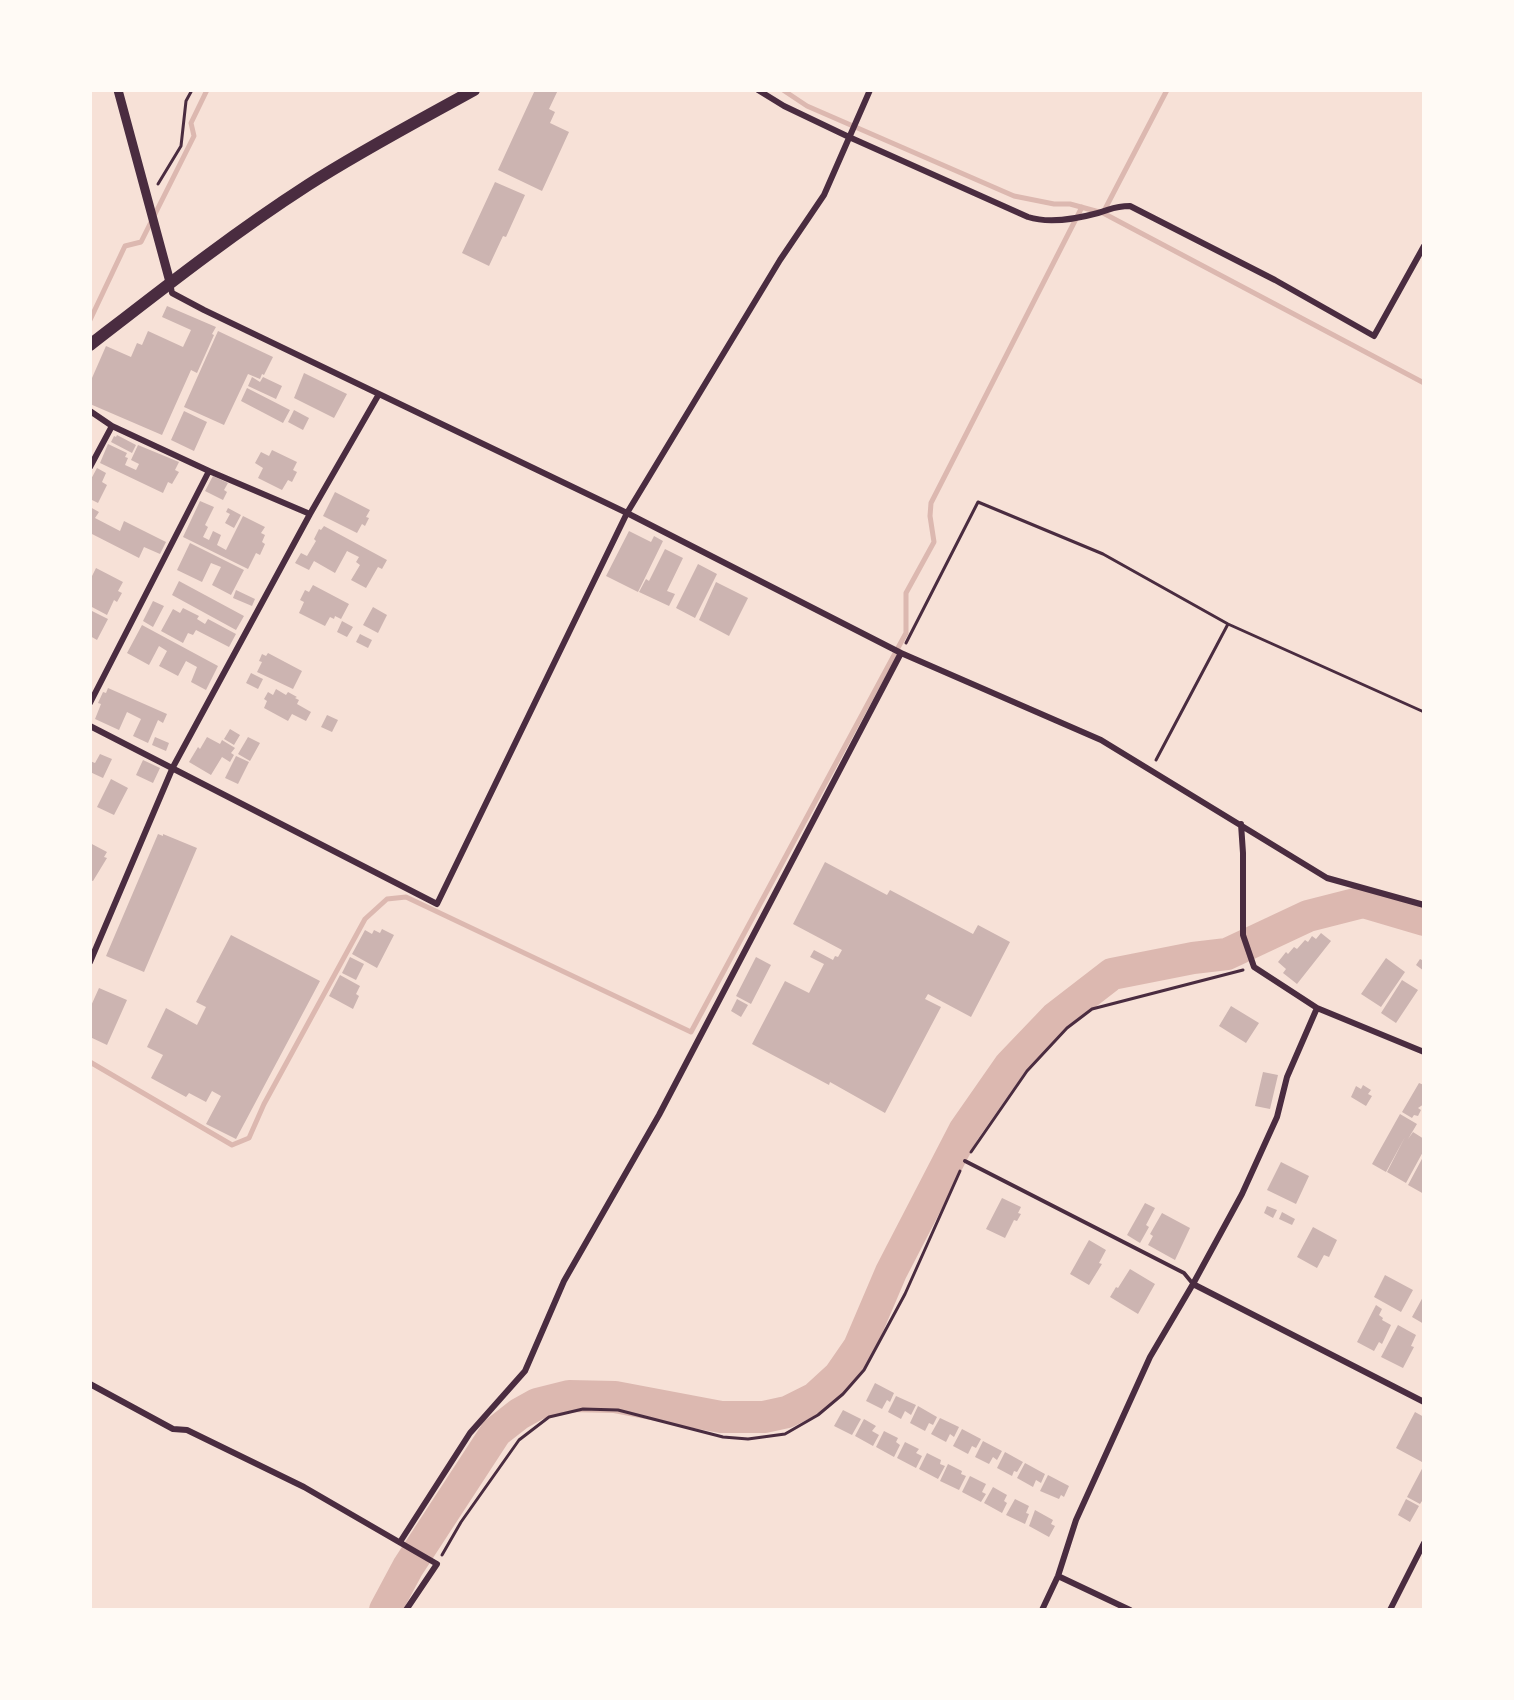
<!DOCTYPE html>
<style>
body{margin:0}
#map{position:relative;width:1514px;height:1700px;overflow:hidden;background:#f7e1d7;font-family:Barlow,sans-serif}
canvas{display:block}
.frame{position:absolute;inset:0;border:92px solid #fffaf5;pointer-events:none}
</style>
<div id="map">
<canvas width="1514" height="1700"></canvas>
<div class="frame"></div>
</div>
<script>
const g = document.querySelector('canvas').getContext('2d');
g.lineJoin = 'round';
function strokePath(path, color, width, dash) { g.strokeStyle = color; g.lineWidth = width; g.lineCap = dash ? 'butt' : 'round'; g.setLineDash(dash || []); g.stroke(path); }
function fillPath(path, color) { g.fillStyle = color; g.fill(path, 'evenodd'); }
const stream = new Path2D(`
 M783 90 807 106 1014 196 1054 204H1070L1103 213 1424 383
 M1104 211 1167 90
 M90 320 125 246 141 242 194 136 191 123 207 90
 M90 1062 232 1145 249 1138 264 1104 365 919 387 899 406 897 691 1032 906 633V593L934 542 930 516 931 503 1082 207`);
const river = new Path2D(`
 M385 1610 408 1567 496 1432 519 1414 537 1404 569 1396 615 1397 721 1417H764L787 1412 815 1398 839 1376 859 1347 891 1272 964 1131 1010 1065 1055 1018 1112 974 1193 958 1227 954 1308 916 1363 902 1424 920`);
const building = new Path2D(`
 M535 90H558L549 109 555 112 550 123 569 132 542 191 498 170Z
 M495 182 525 195 506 237 503 236 489 266 462 253Z
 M167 306 216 327 212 334 214 335 197 373 191 370 162 435 90 404V377L92 378 106 346 131 357 137 343 142 345 148 331 183 347 191 330 162 317Z
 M218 331 273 357 264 375 262 374 260 379 248 374 224 425 184 407Z
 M304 373 347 394 334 418 294 398Z
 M252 377 260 382 263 377 282 386 276 399 248 386Z
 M247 388 290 410 283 423 241 401Z
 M294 410 309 418 303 430 288 422Z
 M184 411 207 422 194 451 171 440Z
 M117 435 136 445 132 453 111 442 114 436 116 437Z
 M108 444 127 453 125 457 128 458 125 465 136 470 139 464 131 460 138 445 179 462 175 470 179 472 172 484 168 482 163 493 100 463Z
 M272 450 297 462 293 470 297 472 292 482 288 480 282 490 258 478 263 468 255 463 261 452 269 456Z
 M97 468 106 473 102 482 107 485 98 503 90 499V481Z
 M213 476 228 483 224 490 227 492 223 500 205 491Z
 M335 492 370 510 366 517 369 518 365 526 362 524 357 533 323 516Z
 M200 501 214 507 205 525 208 527 203 537 209 540 213 531 221 535 217 545 226 550 243 516 265 527 261 533 265 535 262 542 265 544 260 555 256 553 248 569 183 537Z
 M90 507 99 512 95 518 120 531 124 521 166 542 160 554 144 547 139 558 90 533Z
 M228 508 241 515 234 528 225 523 230 514 226 512Z
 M324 526 387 560 382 569 378 567 366 588 351 580 360 565 356 562 359 557 347 551 335 573 314 561 309 570 295 563 301 553 307 556 316 541 314 539 319 529 321 530Z
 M629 531 651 542 654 536 663 541 638 592 606 576Z
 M190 543 244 570 231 595 212 585 221 567 211 563 202 582 177 570Z
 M665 549 683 558 667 591 675 594 669 606 639 592 646 579 649 581Z
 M698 564 717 574 695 618 676 608Z
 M96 568 123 582 118 591 122 593 117 602 114 600 107 615 90 606V580Z
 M179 581 244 616 236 630 172 595Z
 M716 582 748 598 729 636 699 620Z
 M313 585 349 604 341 619 335 616 334 619 330 617 325 626 299 613 304 602 300 600 305 590 309 592Z
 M236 590 255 599 252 606 233 598Z
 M153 601 164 606 153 627 143 621Z
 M373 607 387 615 378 633 363 625Z
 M183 608 199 616 197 619 205 624 208 619 236 634 229 647 196 630 193 635 188 633 183 643 161 631 173 609 180 613Z
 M90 610 108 619 97 640 90 636Z
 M342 621 353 627 347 637 337 632Z
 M142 625 218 666 206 690 191 682 197 667 186 661 178 676 159 666 167 651 159 646 149 665 127 653Z
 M360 634 372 640 368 648 356 642Z
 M268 653 302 671 293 689 257 672 262 662 259 661 262 654 266 656Z
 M251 673 263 679 258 689 246 683Z
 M108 688 167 714 163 723 158 720 148 743 133 736 141 719 127 712 119 730 95 719 101 704 98 703 103 692 106 693Z
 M276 689 286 695 288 692 297 697 295 698 299 700 297 704 311 712 306 721 292 714 288 721 264 708 267 701 264 699 268 692 273 695Z
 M327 715 338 720 332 732 321 727Z
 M230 729 240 735 234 745 224 739Z
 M155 737 169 743 166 751 152 745Z
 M207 737 220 744 222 740 235 748 231 753 234 755 230 762 222 757 211 775 189 762 198 747 200 749Z
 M248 737 260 743 250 761 238 754Z
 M100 754 112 759 103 778 90 772V761L95 763Z
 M236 756 249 762 238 784 225 778Z
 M143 760 160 768 153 783 136 775Z
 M111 779 128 788 114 815 97 807Z
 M158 834 163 836V834L197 848 144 972 106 956Z
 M90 843 107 852 104 857 107 858 93 881 90 880Z
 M825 862 887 895 890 890 973 934 978 925 1010 942 971 1017 928 994 925 999 941 1007 885 1113 830 1082 829 1085 752 1044 785 981 809 993 824 964 810 957 814 950 833 960 835 956 838 957 842 950 793 924Z
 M382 929 394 935 377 968 352 954 365 930 372 934 374 930 380 933Z
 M1321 933 1331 941 1297 984 1283 973 1286 969 1278 962 1286 952 1288 954 1294 947 1297 949 1305 940 1308 942 1312 936 1316 939Z
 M231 935 320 981 236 1139 206 1124 221 1096 212 1091 206 1102 189 1093 186 1097 151 1078 163 1055 147 1047 166 1008 197 1025 206 1007 196 1002Z
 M350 957 364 964 356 980 342 973Z
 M756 957 771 965 751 1004 736 996Z
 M1386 958 1405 972 1381 1007 1361 994Z
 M1420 959 1424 961V971L1416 965Z
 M340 975 360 986 356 994 359 996 353 1009 329 996Z
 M1402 980 1418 990 1396 1023 1381 1013Z
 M99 988 127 1000 107 1045 90 1037V1008Z
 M737 999 748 1005 741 1017 731 1011Z
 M1231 1006 1259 1023 1246 1043 1219 1026Z
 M1263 1072 1278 1075 1270 1109 1255 1106Z
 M1419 1083 1424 1085V1104L1418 1108 1421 1110 1418 1116 1414 1115 1412 1118 1402 1112Z
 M1363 1085 1371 1090 1368 1094 1372 1096 1366 1106 1351 1097 1356 1086 1361 1089Z
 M1400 1114 1417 1124 1408 1139 1413 1132 1424 1139V1150L1406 1183 1387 1172 1405 1137 1386 1172 1372 1164Z
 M1424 1155V1194L1408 1185Z
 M1281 1162 1309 1176 1296 1204 1267 1190Z
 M1002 1198 1021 1207 1018 1213 1021 1214 1017 1221 1014 1220 1005 1238 986 1229Z
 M1145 1203 1155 1208 1146 1225 1149 1227 1140 1243 1127 1235Z
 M1267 1206 1277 1210 1273 1218 1264 1213Z
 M1282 1212 1295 1219 1292 1225 1279 1219Z
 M1162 1213 1190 1228 1175 1260 1148 1245 1153 1236 1150 1234Z
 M1313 1227 1337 1240 1329 1257 1324 1255 1317 1268 1297 1257Z
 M1089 1240 1106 1250 1099 1263 1102 1264 1089 1285 1070 1274Z
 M1130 1269 1155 1284 1138 1314 1110 1297 1116 1287 1118 1288Z
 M1385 1275 1413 1290 1401 1312 1374 1297Z
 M1424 1295V1324L1412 1317Z
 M1376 1305 1382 1309 1379 1315 1383 1318 1382 1320 1391 1325 1382 1344 1379 1342 1374 1351 1357 1342Z
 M1398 1325 1416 1335 1411 1346 1414 1347 1403 1368 1381 1357Z
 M875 1383 894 1393 890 1402 887 1400 882 1409 866 1401Z
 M896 1396 916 1405 911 1415 905 1411 901 1419 888 1412Z
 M918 1406 937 1417 933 1425 929 1423 925 1431 910 1423Z
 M843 1410 861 1419 852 1435 834 1426Z
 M1415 1412 1424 1417 1422 1462 1396 1448Z
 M940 1418 959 1427 954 1437 950 1434 946 1442 931 1434Z
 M864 1419 876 1426 872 1431 879 1435 873 1446 855 1436Z
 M962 1429 981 1439 976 1448 972 1446 968 1454 953 1446Z
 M884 1431 898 1438 896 1442 900 1445 894 1457 876 1447Z
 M983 1441 1002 1451 997 1460 993 1457 989 1464 975 1457Z
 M905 1442 919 1449 916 1453 922 1456 916 1468 897 1458Z
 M1005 1452 1023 1462 1017 1472 1014 1471 1012 1476 997 1468Z
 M927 1453 941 1460 940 1464 945 1466 938 1479 919 1469Z
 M1025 1463 1045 1474 1041 1483 1036 1480 1033 1487 1017 1478Z
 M948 1464 962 1471 961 1474 966 1476 959 1490 940 1481Z
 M1424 1465V1498L1420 1504 1407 1497Z
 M1048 1475 1069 1486 1064 1497 1061 1495 1059 1499 1040 1491Z
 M970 1476 986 1484 982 1492 986 1494 981 1502 962 1492Z
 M993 1487 1007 1495 1004 1501 1007 1503 1002 1513 984 1503Z
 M1015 1499 1029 1506 1026 1513 1029 1514 1025 1524 1006 1515Z
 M1406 1499 1419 1506 1410 1522 1398 1515Z
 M1035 1510 1053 1520 1051 1524 1055 1526 1049 1537 1029 1526Z`);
const path = new Path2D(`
 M158 184 181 146 186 101 192 90
 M906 643 978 502 1103 554 1228 624 1424 712
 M1156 760 1228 624
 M971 1152 1027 1071 1067 1028 1092 1009 1243 970
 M442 1555 461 1522 519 1440 549 1417 583 1409 618 1410 723 1437 748 1439 785 1434 818 1415 843 1394 864 1370 905 1294 960 1171`);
const service = new Path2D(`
 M965 1161 1184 1273 1193 1284`);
const minor = new Path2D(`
 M758 90 784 106 849 137 1028 217C1050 224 1076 219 1098 213 1112 209 1115 206 1130 206L1275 280 1374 336 1424 246
 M170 283 172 293 204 310 627 513 901 653 1101 740 1327 878 1424 905
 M90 411 112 426
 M90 467 112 426 209 471 310 514
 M90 703 209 471
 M90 726 437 904 627 513 780 260 824 195 870 90
 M1241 824 1243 853V935L1254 967 1317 1008 1424 1052
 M90 962 173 767 310 514 379 394
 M1193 1284 1424 1402
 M90 1384 173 1429 187 1430 304 1487 437 1564 406 1610
 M400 1542 470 1433 525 1371 564 1281 659 1115 901 653
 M1058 1576 1130 1610
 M1042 1610 1058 1576 1076 1520 1150 1357 1193 1284 1242 1194 1277 1117 1287 1077 1317 1008
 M1390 1610 1424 1543`);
const tertiary = new Path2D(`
 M118 90 170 282`);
const primary = new Path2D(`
 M90 345C161 290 232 234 308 185 361 151 418 121 474 90`);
strokePath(stream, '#dcb8b0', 5);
strokePath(river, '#dcb8b0', 32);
fillPath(building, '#ccb4b1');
strokePath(path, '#4a2c40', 3);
strokePath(service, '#4a2c40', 4);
strokePath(minor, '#4a2c40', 6);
strokePath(tertiary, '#4a2c40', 9);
strokePath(primary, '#4a2c40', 12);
</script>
